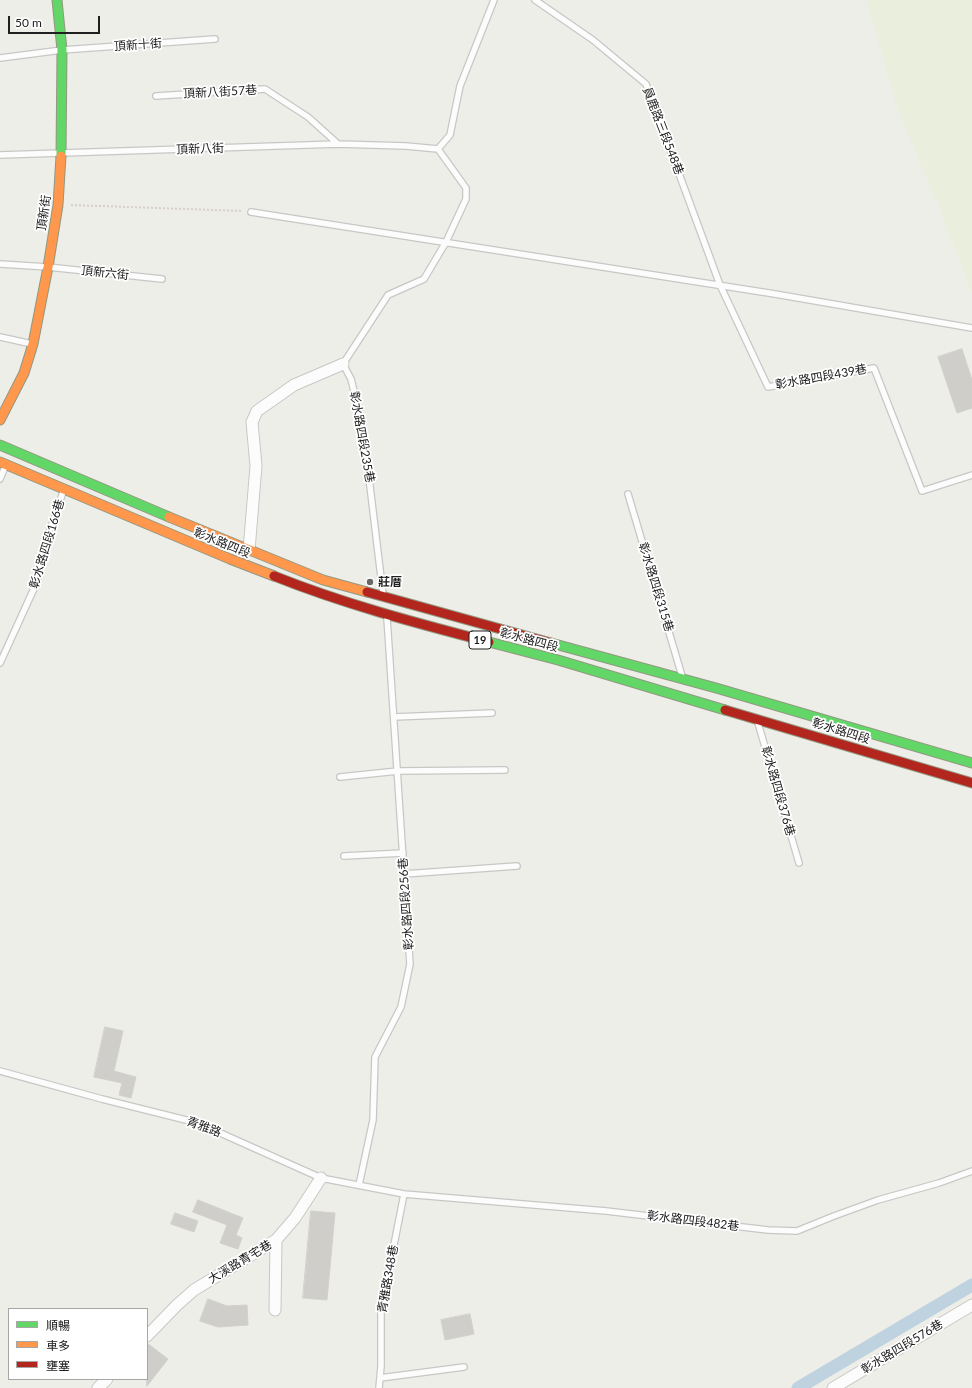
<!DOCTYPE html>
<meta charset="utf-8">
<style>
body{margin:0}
#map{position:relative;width:972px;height:1388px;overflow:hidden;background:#eeeee9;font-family:Lato,"Noto Sans TC",sans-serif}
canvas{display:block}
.legend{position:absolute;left:8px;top:1308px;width:140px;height:72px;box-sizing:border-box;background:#fff;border:1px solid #a6a6a6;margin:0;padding:5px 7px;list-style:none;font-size:12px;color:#202020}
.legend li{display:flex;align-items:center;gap:8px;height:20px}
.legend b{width:20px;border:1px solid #a6a6a6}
.scale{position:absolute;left:8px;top:16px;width:92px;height:18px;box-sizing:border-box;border:2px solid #202020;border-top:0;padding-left:5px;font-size:12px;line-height:14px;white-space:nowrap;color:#202020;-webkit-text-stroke:3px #fff;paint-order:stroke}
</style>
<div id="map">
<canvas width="972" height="1388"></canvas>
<ul class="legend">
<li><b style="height:5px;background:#63d668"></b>順暢</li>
<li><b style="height:5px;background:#ff974d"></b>車多</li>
<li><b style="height:5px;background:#b3261e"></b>壅塞</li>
</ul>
<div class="scale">50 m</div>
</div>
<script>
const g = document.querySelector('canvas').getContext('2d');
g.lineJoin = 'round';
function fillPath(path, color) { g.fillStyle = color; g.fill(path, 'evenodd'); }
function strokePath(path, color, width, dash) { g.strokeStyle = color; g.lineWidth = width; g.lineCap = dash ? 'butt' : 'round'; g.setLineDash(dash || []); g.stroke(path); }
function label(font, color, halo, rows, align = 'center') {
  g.font = font + ' Lato,"Noto Sans TC",sans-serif'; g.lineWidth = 3.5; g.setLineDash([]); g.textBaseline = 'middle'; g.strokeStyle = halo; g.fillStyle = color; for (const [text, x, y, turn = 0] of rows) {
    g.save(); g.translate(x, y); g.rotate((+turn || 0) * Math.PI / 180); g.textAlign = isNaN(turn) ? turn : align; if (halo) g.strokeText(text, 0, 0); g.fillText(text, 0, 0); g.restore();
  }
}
const farmland = new Path2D(`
 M870 0H972V293L938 204 898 111 867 3Z`);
const canal = new Path2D(`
 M798 1388 972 1285`);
const building = new Path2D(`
 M962 349 972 380V408L957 413 938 357Z
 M105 1027 123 1031 114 1071 136 1077 131 1098 119 1095 122 1083 94 1077Z
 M198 1200 243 1218 236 1235 242 1238 238 1249 220 1243 227 1225 193 1212Z
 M311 1211 335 1213 327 1300 303 1298Z
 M175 1213 198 1221 194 1232 171 1224Z
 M208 1299 227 1306 247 1305 248 1325 218 1327 200 1321Z
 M470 1314 474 1334 445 1340 441 1320Z
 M147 1343 168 1359 147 1386Z`);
const path = new Path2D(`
 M71 205 243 211`);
const lane = new Path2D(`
 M535 0 593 40 646 84 720 285 768 387 874 368 922 491 972 475
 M0 58 62 50 215 39
 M156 96 265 89 308 117 338 144
 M0 155 338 144 406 146 438 149 450 135 460 86 494 0
 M251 212 775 294 972 328
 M0 264 48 267 162 279
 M0 337 32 344
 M0 479 5 467
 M628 494 682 676
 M383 594 363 428 351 379 343 364 388 295 424 279 446 242 466 199V188L438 149
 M0 663 37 582 41 556 63 492
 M394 717 492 713
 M758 723 799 863
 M340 777 398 771 505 770
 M344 856 403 853
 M404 874 517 866
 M0 1071 102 1099 198 1123 321 1178 404 1194 606 1211 768 1230 797 1231 834 1216 878 1200 939 1183 972 1171
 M359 1185 373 1120 375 1057 401 1007 410 964 387 618
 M380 1378 464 1367
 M379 1388 381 1366V1311L404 1194`);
const street = new Path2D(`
 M249 550 256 466 252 422 257 411 294 385 343 364
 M275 1310 276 1240
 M147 1336 177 1305 194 1290 276 1240 295 1218 321 1178
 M98 1388 107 1379
 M833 1388 972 1305`);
const fast = new Path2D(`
 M57 0 62 50 61 156
 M0 445 169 517
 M489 642 558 660 725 710
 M551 643 716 688 972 763`);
const slow = new Path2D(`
 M0 420 24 373 33 344 48 267 58 205 61 156
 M0 462 230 559 274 576
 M169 517 323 580 367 592`);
const jam = new Path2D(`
 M274 576C344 604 416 623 489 642
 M367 592 551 643
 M725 710 972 783`);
const markers = [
 [370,582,4,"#686866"]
];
const shields = [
 [480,640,22]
];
const shieldNames = [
 ["19",480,640]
];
const streetNames = [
 ["頂新十街",138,45,-4],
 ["頂新八街57巷",220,92,-3],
 ["員鹿路三段548巷",663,131,69],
 ["頂新八街",200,149,-2],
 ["頂新街",44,213,-82],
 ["頂新六街",105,273,6],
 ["彰水路四段439巷",821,377,-10],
 ["彰水路四段235巷",362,437,80],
 ["彰水路四段",222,543,22],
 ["彰水路四段166巷",47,544,-73],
 ["彰水路四段315巷",656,587,73],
 ["彰水路四段",529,640,15],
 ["彰水路四段",841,731,17],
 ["彰水路四段376巷",778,791,74],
 ["彰水路四段256巷",406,904,-94],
 ["青雅路",204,1127,20],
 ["彰水路四段482巷",693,1221,7],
 ["大溪路青宅巷",240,1262,-31],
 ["青雅路348巷",388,1279,-80],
 ["彰水路四段576巷",902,1347,-31]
];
const poiNames = [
 ["莊厝",378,582]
];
fillPath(farmland, '#eaeedd');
strokePath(canal, '#bed2df', 13);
fillPath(building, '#cfceca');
strokePath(building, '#d1d0ca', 1);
strokePath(lane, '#c7c7c5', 8);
strokePath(street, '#c7c7c5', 13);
strokePath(fast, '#929881', 11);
strokePath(slow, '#929881', 11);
strokePath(jam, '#929881', 11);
strokePath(path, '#d7cdc9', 2, [2, 2]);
strokePath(lane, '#fcfcfc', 5.5);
strokePath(street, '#fcfcfc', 11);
strokePath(fast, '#63d668', 9);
strokePath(slow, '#ff974d', 9);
strokePath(jam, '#b3261e', 9);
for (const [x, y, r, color] of markers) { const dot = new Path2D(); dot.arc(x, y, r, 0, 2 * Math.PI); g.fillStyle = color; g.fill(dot); strokePath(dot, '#fff', 1.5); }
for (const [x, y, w] of shields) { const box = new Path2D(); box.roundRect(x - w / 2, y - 9, w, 18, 3); g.fillStyle = '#fff'; g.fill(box); strokePath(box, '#202020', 1); }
label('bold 11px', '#202020', null, shieldNames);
label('12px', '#202020', '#fff', streetNames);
label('bold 12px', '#202020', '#fff', poiNames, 'left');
</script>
